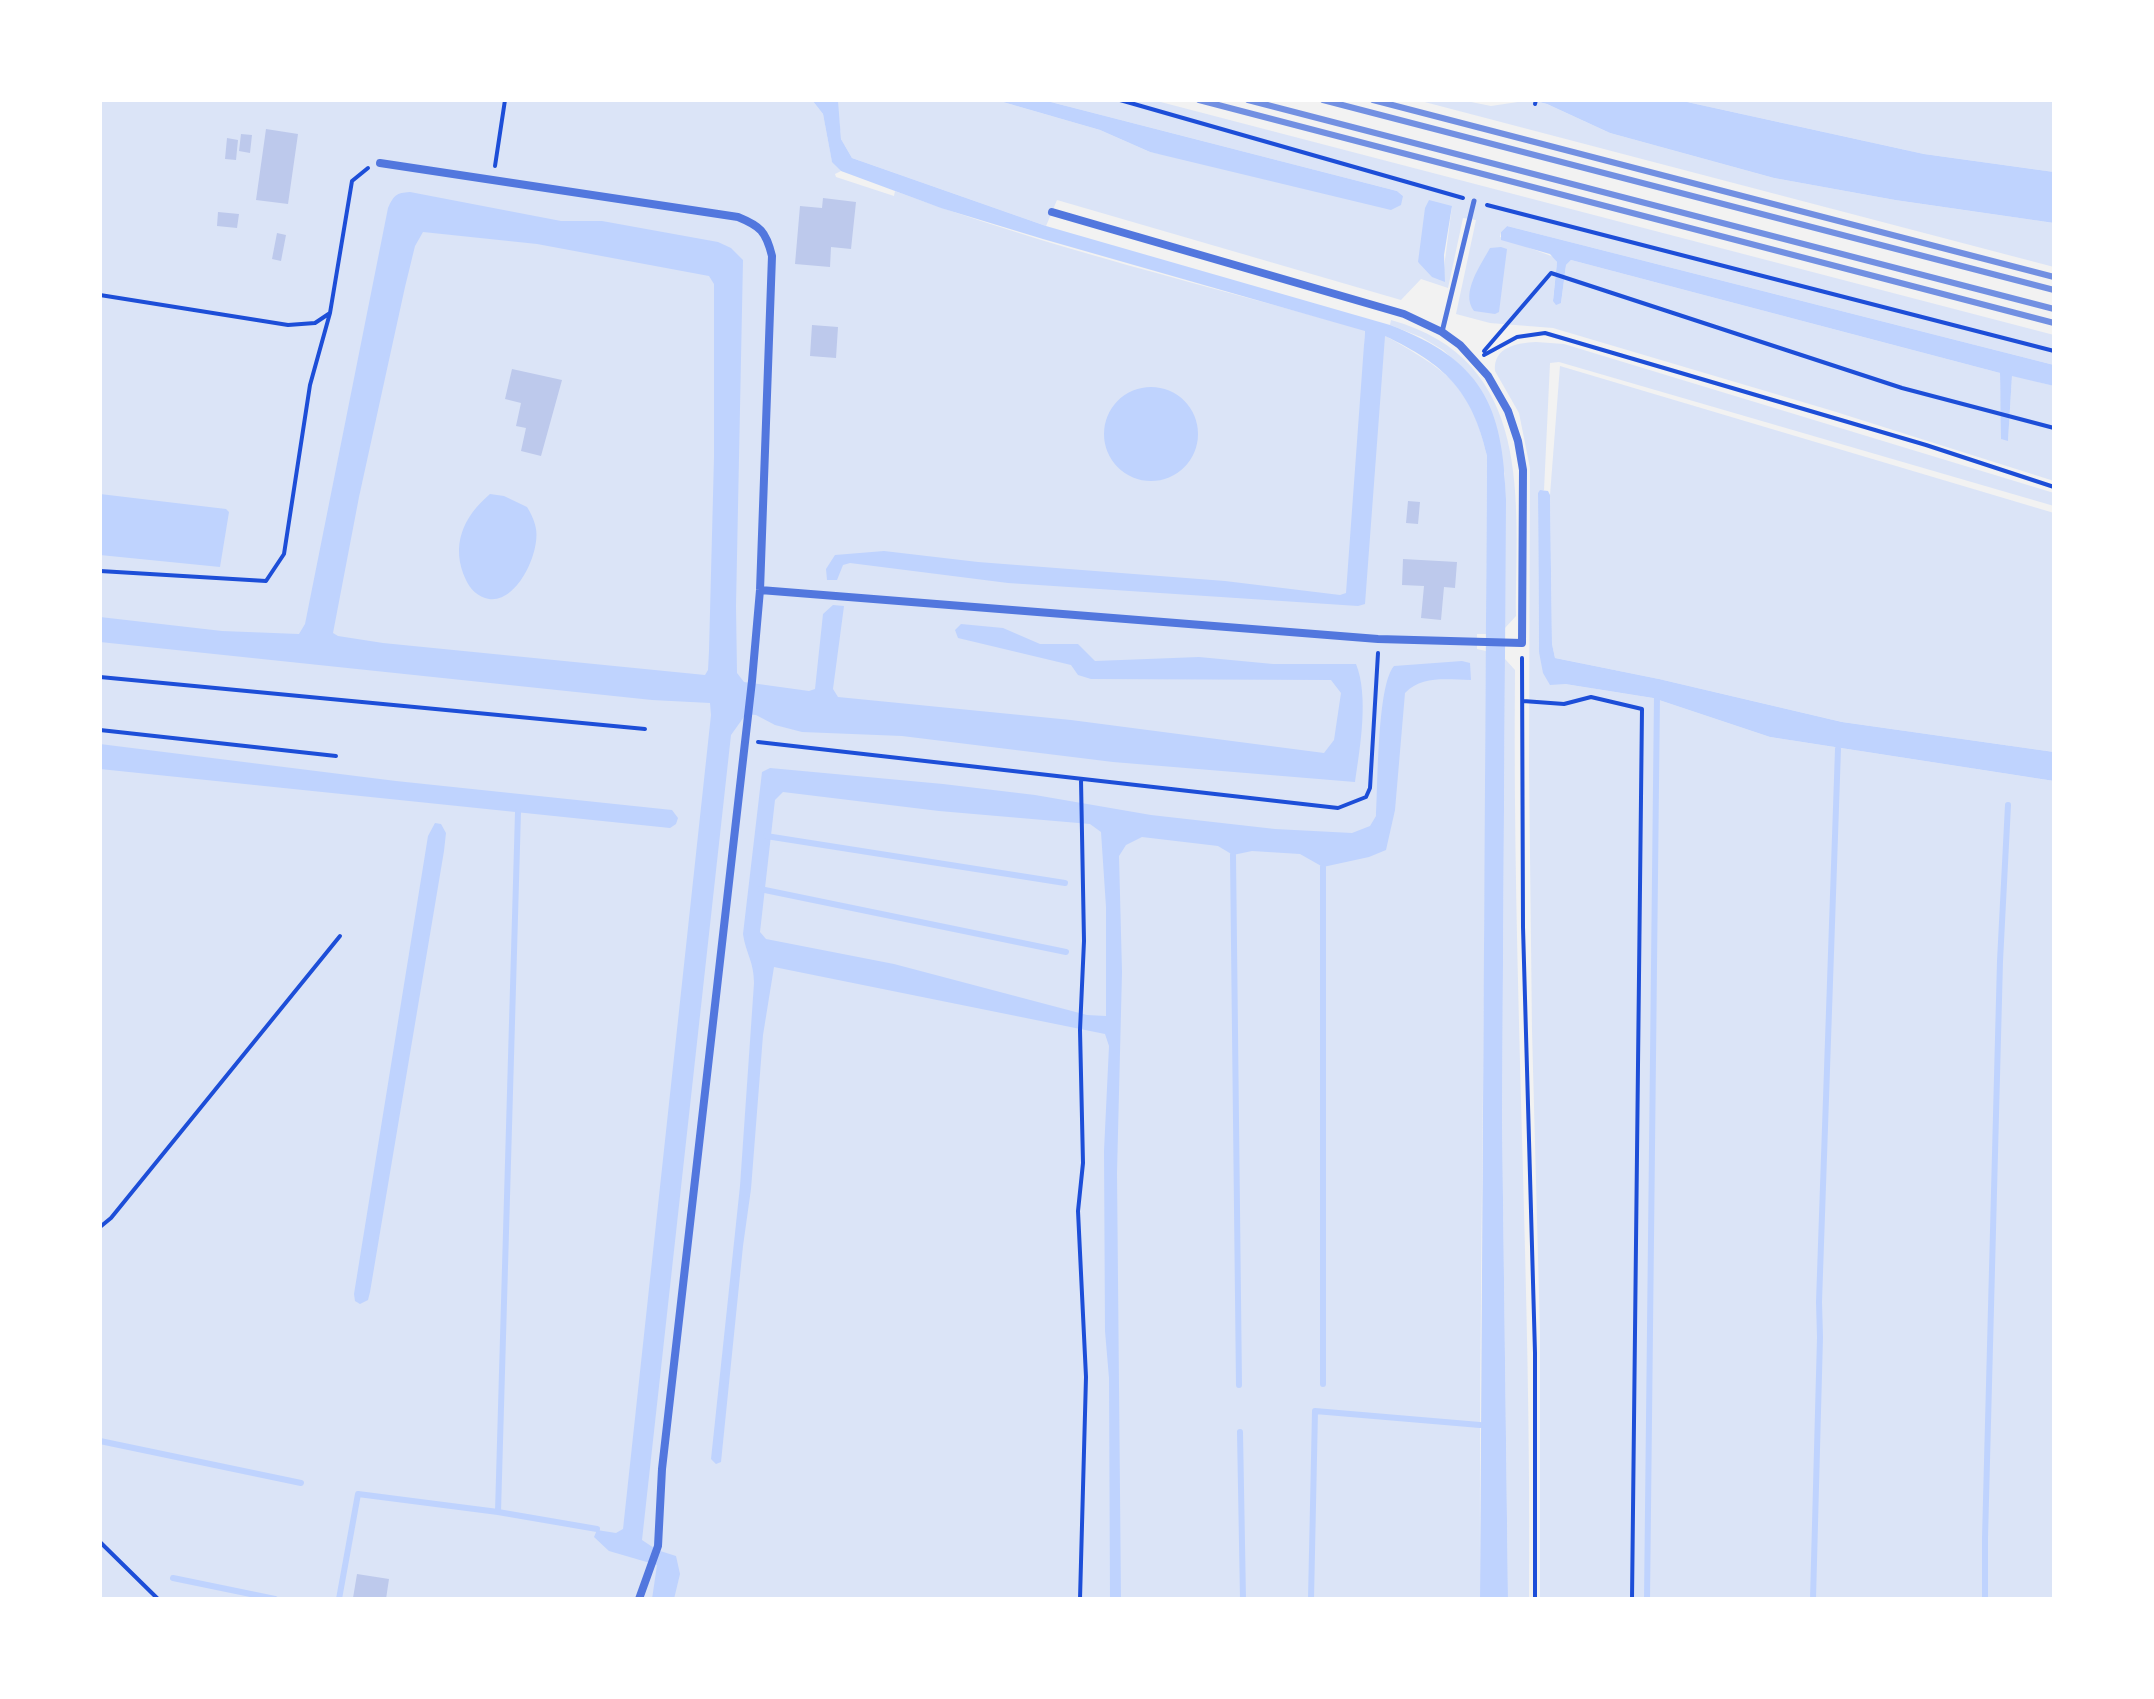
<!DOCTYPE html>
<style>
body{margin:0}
#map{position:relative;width:2154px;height:1699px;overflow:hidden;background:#f2f2f2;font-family:"Work Sans",sans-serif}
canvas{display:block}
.frame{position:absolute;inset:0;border:102px solid #fff;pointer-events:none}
</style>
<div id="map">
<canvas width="2154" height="1699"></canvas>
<div class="frame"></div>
</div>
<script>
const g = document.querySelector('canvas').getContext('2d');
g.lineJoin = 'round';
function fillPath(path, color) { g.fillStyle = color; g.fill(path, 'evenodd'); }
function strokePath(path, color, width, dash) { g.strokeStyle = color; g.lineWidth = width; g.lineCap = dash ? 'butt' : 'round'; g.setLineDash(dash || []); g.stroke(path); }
const green = new Path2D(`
 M100 100H812L823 114 832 161 841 171 835 174 836 177 894 196 895 191C1048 248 1209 286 1365 330L1364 346 1383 352 1384 335C1445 370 1471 383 1487 456L1486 634H1477V649L1486 651C1486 967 1479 1283 1480 1599H100Z
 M837 100H996L1100 130 1150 152 1403 196 1397 191 1043 100H1153L2054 335V365L1507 226 1501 232 1500 237 1554 257 1557 262 1553 300 1561 303 1566 265 1571 260 2000 373 2002 439 2008 440 2012 375 2054 386V481L1833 411 1553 328 1490 323 1456 314 1476 220 1463 218 1448 288 1421 279 1401 300 1057 200 1046 226 852 158 841 139ZM1452 206 1443 275 1418 262Z
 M1417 100H1461L1491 106 1531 100 1547 104 1610 133 1774 178 1895 200 2054 223V267Z
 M1678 100H2054V172L1924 154Z
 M1391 320C1535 360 1516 500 1516 616L1505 628V474L1471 376 1443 350 1421 337 1390 325Z
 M1536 342 1564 344 2054 493V506L1559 362 1550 363 1544 490 1538 493 1539 652 1565 684 1653 698 1770 737 2054 781V1599H1540V1333L1532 1031 1529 768 1530 468 1519 413 1495 371C1493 347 1517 343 1536 342Z
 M1560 366 2054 513V752L1842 722 1659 679 1555 658 1552 644 1550 495Z
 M1505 659 1515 670C1512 979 1532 1289 1529 1599H1508L1502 1118Z`);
const water = new Path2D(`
 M812 100 838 101 841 139 852 158 1046 226 1390 325C1482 360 1503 405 1506 500L1502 1118 1508 1599H1480L1487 456C1472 390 1444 364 1385 336L1365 604 1358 606 1008 583 850 563 843 565 837 580H827L826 569 835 555 884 551 978 562 1225 581 1340 595 1346 593 1365 331 1043 239 941 208 841 171 832 162 823 114Z
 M996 100H1043L1397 191 1403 196 1401 205 1391 210 1150 152 1100 130Z
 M1531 100H1678L1924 154 2054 172V223L1895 200 1774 178 1610 133 1547 104Z
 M410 192 561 221H602L718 242 731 248 743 260 736 606 737 673 744 682 809 691 815 689 823 614 833 605 844 606 833 689 838 697 1071 720 1324 753 1334 740 1341 693 1331 680 1091 679 1078 675 1071 665 958 638 955 630 961 624 1003 628 1040 644H1078L1095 661 1199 657 1273 664H1356C1369 696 1360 748 1355 782L1113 762 902 736 802 732 775 725 756 715 746 714 731 735 642 1540 657 1550 676 1556 680 1574 674 1599H652L657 1565 609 1551 594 1537 597 1530 616 1533 623 1529 711 715 710 703 652 700 100 642V617L222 631 299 634 305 624 388 208C394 195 396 193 410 192ZM423 232 537 244 709 276 714 284V457L709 651 708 670 705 675 383 643 338 636 333 633 359 497 405 287 415 246Z
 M1429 200 1452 206 1444 255 1445 282 1432 277 1418 262 1425 208Z
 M1507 226 2054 365V386L2012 376 2008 441 2001 439 2000 373 1571 260 1566 265 1561 303 1556 305 1553 301 1557 262 1550 254 1501 240V232Z
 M1501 247 1507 249 1499 312 1495 314 1474 311C1460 293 1481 265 1490 248Z
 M1104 434a47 47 0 1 1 94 0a47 47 0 1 1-94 0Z
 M1540 490 1548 491 1550 495 1552 644 1555 658 1659 679 1842 722 2054 752V781L1770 737 1653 698 1565 684 1550 685 1543 673 1539 652 1538 493Z
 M100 494 226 509 229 512 220 567 100 555Z
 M490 494 504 496 527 507C531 513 535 522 536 529 540 553 517 603 489 599 478 597 470 589 466 580 450 546 463 517 490 494Z
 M1462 661 1470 663 1471 680C1448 680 1422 675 1405 693L1395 810 1386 850 1369 857 1323 867 1300 854 1252 851 1233 855 1218 846 1142 837 1126 845 1119 856 1122 972 1117 1173 1121 1599H1110L1109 1378 1105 1331 1104 1151 1109 1046 1105 1034 774 967 763 1035 751 1189 743 1246 721 1462 716 1464 711 1459 740 1186 754 983C754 961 746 954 743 934L762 772 770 768 943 784 1035 795 1151 815 1275 829 1352 833 1370 826 1376 816C1378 786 1377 685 1394 666ZM783 792 939 811 1090 824 1101 832 1106 907V1016L1087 1015 894 964 766 939 760 932 775 800Z
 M100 744 396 781 672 810 678 818 676 824 670 828 100 769Z
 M435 823 441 824 446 833 444 851 370 1292 368 1300 360 1304 355 1301 354 1294 428 836Z`);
const stream = new Path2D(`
 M766 836 1065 883
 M1233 855 1239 1385
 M760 889 1066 952
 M1323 1384V867
 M1240 1432 1243 1599
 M100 1441 301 1483
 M498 1512 518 812
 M173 1578 275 1599
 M339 1599 358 1494 498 1512 597 1529
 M1311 1599 1315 1411 1480 1425
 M1647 1599 1657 695
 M1813 1599 1820 1337 1819 1302 1838 749
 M1985 1599V1538L2000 961 2008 805`);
const building = new Path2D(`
 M266 129 298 134 288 204 256 200Z
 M241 134 252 135 250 153 239 151Z
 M227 138 238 140 236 160 225 159Z
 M823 198 856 202 851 249 831 247 830 267 795 264 800 206 822 208Z
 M218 212 239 214 237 228 217 226Z
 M277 233 286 235 281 261 272 259Z
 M812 325 838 327 836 358 810 356Z
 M512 369 562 380 541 456 521 451 526 428 516 426 521 403 505 399Z
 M1408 501 1420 502 1418 524 1406 523Z
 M1403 559 1457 562 1455 588 1444 587 1441 620 1421 618 1424 586 1402 585Z
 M357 1574 389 1579 386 1599 353 1598Z`);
const path = new Path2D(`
 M1120 100 1463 198
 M1535 104 1536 100
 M495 166 505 100
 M1487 205 2054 351
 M100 295 288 325 315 323 330 313 352 181 368 168
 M1484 351 1551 273 1902 388 2054 428
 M1484 355 1517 337 1545 333 1926 445 2054 487
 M100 571 266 581 284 554 310 385 330 313
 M1522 658 1523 927 1535 1353V1599
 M100 677 645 729
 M1523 701 1564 704 1591 697 1642 709 1632 1599
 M100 730 336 756
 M758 742 1338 808 1366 797 1370 788 1378 653
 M100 1227 111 1218 340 936
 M100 1542 158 1599
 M1080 1599 1086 1377 1078 1211 1083 1163 1080 1030 1084 941 1081 780`);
const service = new Path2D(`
 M1442 332 1474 201`);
const minor = new Path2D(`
 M380 163 738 217C760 226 766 231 772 256L760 590 752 681 662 1469 658 1546 639 1599
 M760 590 1378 639 1522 643 1523 470 1518 441 1508 411 1488 376 1460 345 1442 332 1404 314 1052 212`);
const rail = new Path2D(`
 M1199 100 2054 323
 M1248 100 2054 309
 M1323 100 2054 290
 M1373 100 2054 277`);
fillPath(green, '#dbe4f7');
fillPath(water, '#bfd3fe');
strokePath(stream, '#bfd3fe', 6);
fillPath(building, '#bdc9ec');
strokePath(path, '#1d4ed8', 4);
strokePath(service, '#5277de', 5);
strokePath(minor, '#5277de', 8);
strokePath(rail, '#7290e2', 6);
</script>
